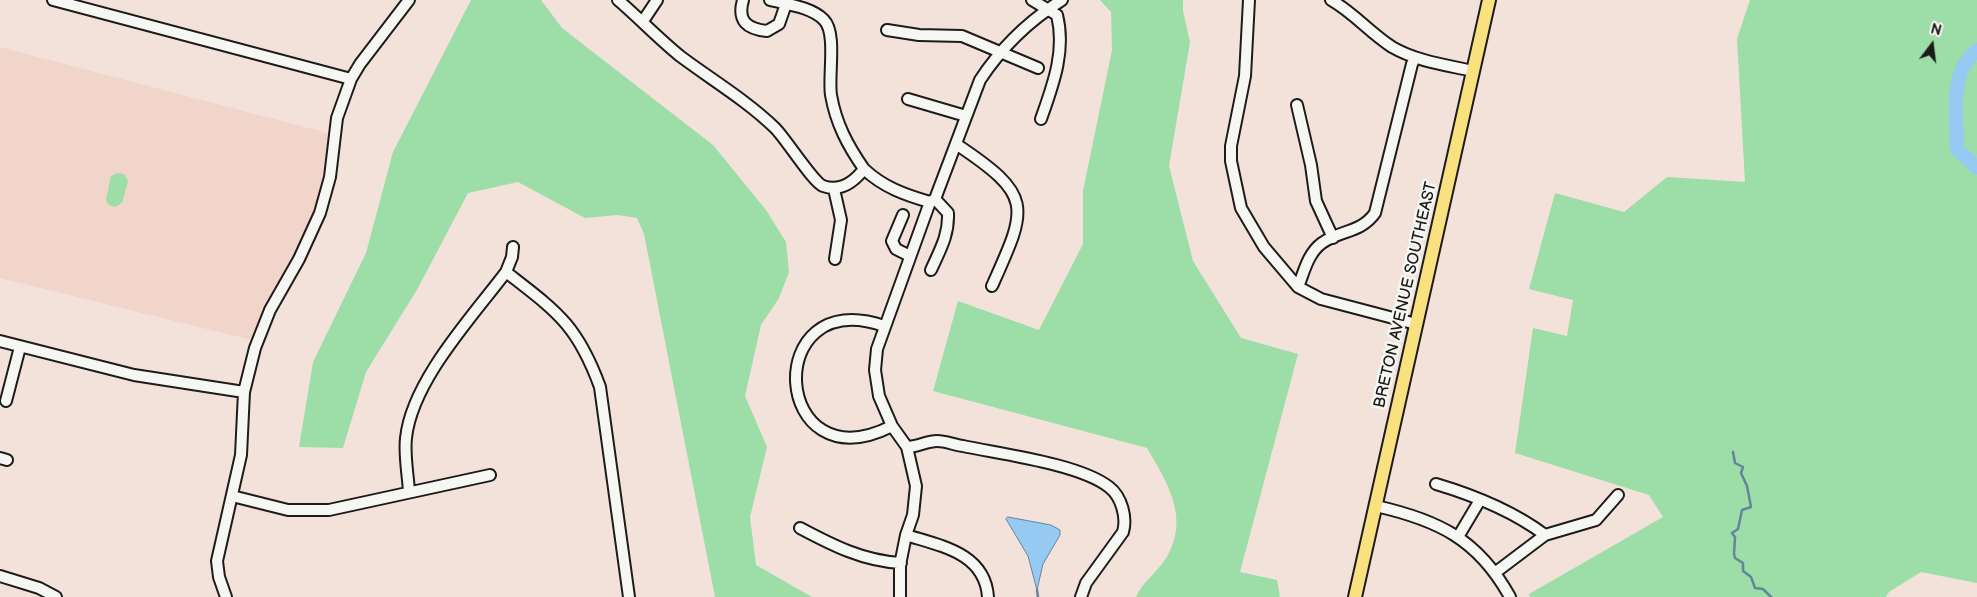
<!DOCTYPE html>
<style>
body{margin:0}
#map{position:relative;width:1977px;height:597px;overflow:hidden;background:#f3e2da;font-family:"Balsamiq Sans",sans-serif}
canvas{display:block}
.north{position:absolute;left:1907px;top:20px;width:50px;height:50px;-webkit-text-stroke:4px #f6f6f2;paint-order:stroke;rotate:15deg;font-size:14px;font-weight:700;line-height:20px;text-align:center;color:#1c1c1c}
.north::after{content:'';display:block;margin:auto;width:18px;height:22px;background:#1c1c1c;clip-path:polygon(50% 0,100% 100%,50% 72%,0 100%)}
</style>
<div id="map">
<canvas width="1977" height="597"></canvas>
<div class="north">N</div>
</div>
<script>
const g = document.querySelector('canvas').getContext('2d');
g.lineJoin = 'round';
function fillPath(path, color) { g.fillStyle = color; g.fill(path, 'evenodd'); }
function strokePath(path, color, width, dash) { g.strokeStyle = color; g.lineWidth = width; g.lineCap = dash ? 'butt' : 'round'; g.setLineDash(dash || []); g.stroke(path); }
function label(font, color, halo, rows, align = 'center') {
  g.font = font + ' "Balsamiq Sans",sans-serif'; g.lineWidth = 5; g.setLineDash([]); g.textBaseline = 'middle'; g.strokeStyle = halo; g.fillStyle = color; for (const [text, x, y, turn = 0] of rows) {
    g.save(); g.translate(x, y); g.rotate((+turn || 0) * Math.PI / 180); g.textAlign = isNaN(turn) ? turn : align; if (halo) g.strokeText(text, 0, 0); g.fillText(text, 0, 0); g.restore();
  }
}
const built = new Path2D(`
 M0 47 331 134 325 181 306 237 252 340 0 278Z`);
const green = new Path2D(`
 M471 0H541L562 28 713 145 766 210 786 242 789 272 779 298 761 325 745 396 767 447 750 517 756 565 812 597H715L644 234 637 218 618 215 585 218 518 182 468 193 418 288 366 372 343 448 299 447 313 362 366 253 393 152Z
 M1100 0H1183V11L1190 42 1169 166 1193 261 1241 338 1298 354 1240 572 1277 580 1280 597H1136C1142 582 1160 570 1168 555 1189 516 1167 482 1147 448L933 391 958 301 1039 330 1083 244V191L1112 50 1111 12Z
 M1750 0H1977V583L1921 572 1889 592 1886 597H1530L1529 594 1663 517 1649 495 1515 453 1533 328 1567 336 1573 300 1529 289 1555 193 1624 212 1667 177 1745 182 1737 39Z
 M118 173 124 174 128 181 122 203 115 207 109 205 106 200 111 176Z`);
const water = new Path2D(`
 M1008 517 1051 525 1060 530V535L1043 564 1037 590 1028 556 1006 519Z`);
const stream = new Path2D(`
 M1733 452 1735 463 1743 467 1741 473 1747 486 1751 507 1742 510 1738 529 1732 533 1735 537 1734 554 1735 558 1743 563V571L1751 577 1755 588 1763 589 1771 597
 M1037 590 1038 597`);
const river = new Path2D(`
 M1977 50C1948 73 1957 116 1957 149L1977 168`);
const minor = new Path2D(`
 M53 0 351 79
 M618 0C639 18 659 39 680 56 712 80 746 100 775 128 786 139 813 182 823 186 840 192 854 182 864 169 883 187 905 195 930 202
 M743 0C737 21 747 29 767 31L779 24 786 4
 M770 0C786 4 812 7 824 20 837 33 828 76 831 95 836 124 848 146 864 169
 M1032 0 1057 15C1066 51 1053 85 1041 119
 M1249 0 1245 76 1231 146V161L1241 208 1264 247 1298 287 1321 299 1416 324
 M1331 0C1354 13 1370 33 1392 47 1416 61 1446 65 1473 71
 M643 21 657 0
 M887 30 919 35 962 36 1038 68
 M908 99 966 116
 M1297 105 1311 165 1316 201 1333 238
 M956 144C1034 196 1028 206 992 286
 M834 189 841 220 835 259
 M903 215 892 241 896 249 910 256
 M931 270C940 250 949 235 948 213L935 199
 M506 272C556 311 577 324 600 387L629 597
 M1298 287C1304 272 1308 253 1322 243 1340 230 1361 233 1375 213L1412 64 1415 58
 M884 326C760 283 771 487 892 426
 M0 341 134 375 244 392
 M6 401 20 347
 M907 447C917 447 927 441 937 441 946 441 954 445 963 446 1001 454 1080 464 1109 487 1122 497 1127 518 1123 532L1086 583 1081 597
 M0 458 7 460
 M1436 484C1473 495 1513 511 1545 535
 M409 492C408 474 404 455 406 438 412 381 472 317 506 272L512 257 513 247
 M232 496 288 510H329L490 475
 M1376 506C1438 520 1478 539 1510 597
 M800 528C832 545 863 561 901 563
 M906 535C941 546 985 553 988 597
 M1458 537 1480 500
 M1496 572 1545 535 1596 520 1618 495
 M0 576 39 588 56 597
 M226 597 219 577 217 561 241 455 244 392 255 348 270 310 299 259 320 213 330 177 337 118 351 79 360 64 409 0
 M900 597V565L906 535 913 515 916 486 907 447 892 426 879 396 875 370 877 349 930 202 935 199 980 80C1001 48 1030 20 1062 0`);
const major = new Path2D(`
 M1355 597 1489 0`);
const streetNames = [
 ["BRETON AVENUE SOUTHEAST",1406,295,-77]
];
fillPath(built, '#f1d4ca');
fillPath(green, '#9ddda7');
fillPath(water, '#96caf3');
strokePath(water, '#65849d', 1);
strokePath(stream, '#65849d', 2.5);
strokePath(river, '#96caf3', 14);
strokePath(minor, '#1c1c1c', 14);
strokePath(major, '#1c1c1c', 16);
strokePath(minor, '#f6f6f2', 10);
strokePath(major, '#fae180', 12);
label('16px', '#1c1c1c', '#f6f6f2', streetNames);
</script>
